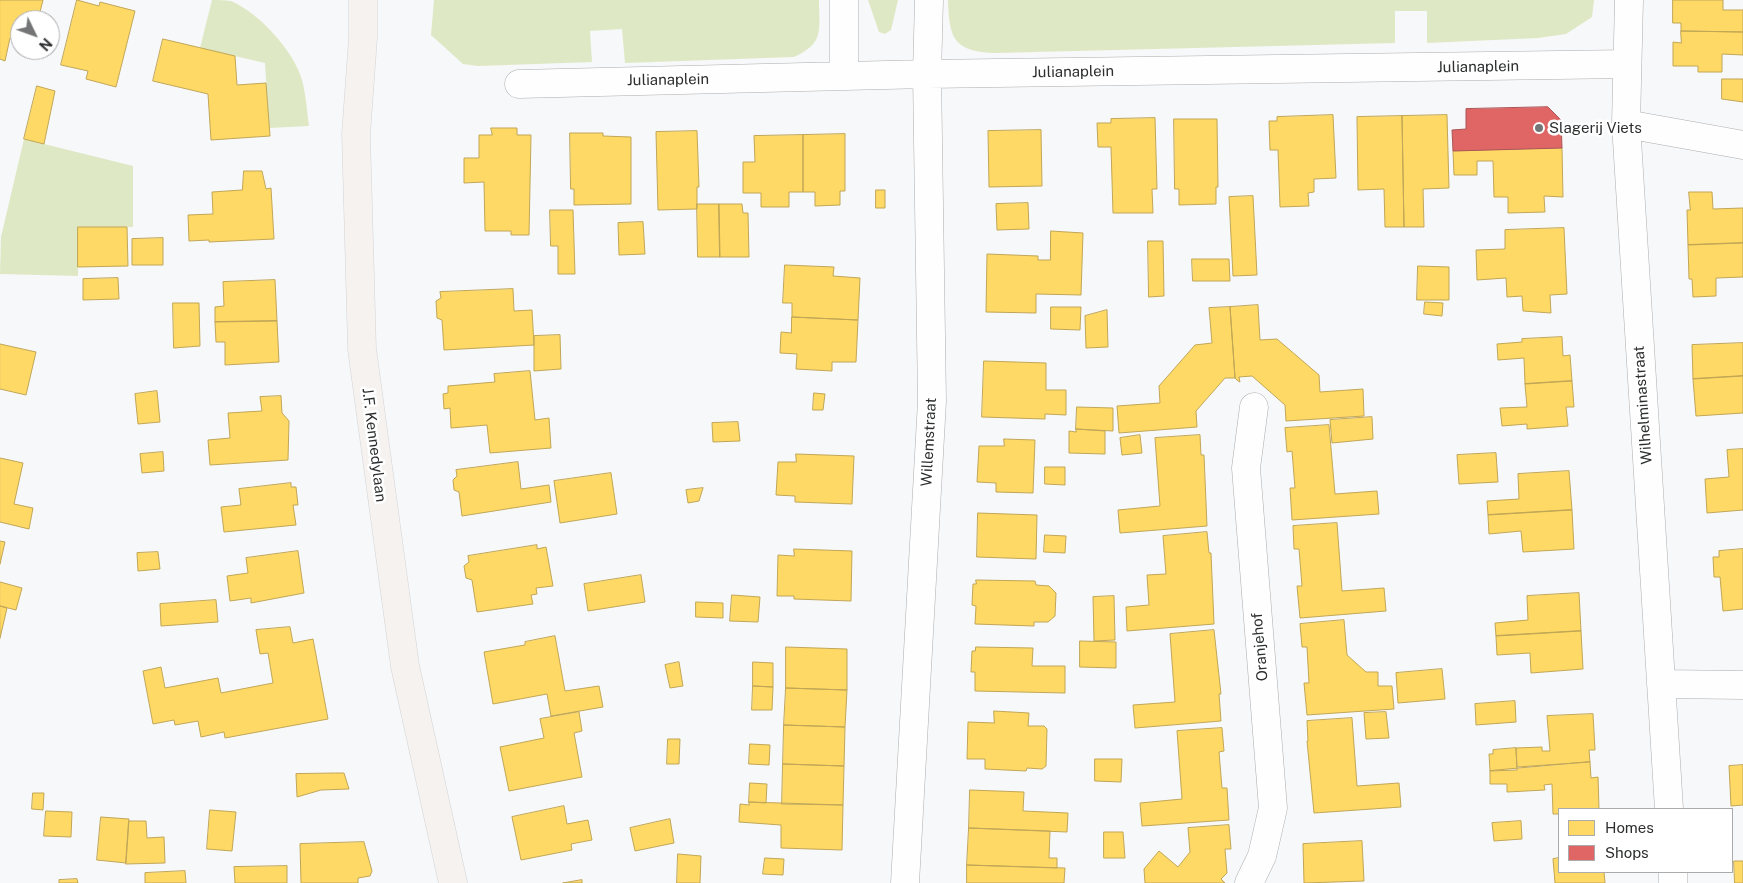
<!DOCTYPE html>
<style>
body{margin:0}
#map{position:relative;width:1743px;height:883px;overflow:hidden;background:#f7f8fa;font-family:"Public Sans",sans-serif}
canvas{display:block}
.legend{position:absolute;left:1558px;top:808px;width:175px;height:65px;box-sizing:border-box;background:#fff;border:1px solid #ababac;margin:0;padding:6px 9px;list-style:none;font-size:15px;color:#2d2e2f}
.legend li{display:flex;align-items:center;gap:10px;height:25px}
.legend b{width:25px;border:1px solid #ababac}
.north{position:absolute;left:10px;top:10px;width:50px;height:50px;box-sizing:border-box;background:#fff;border:1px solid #ababac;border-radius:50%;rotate:132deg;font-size:14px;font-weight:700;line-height:20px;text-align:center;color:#2d2e2f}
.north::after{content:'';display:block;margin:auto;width:18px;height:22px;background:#747576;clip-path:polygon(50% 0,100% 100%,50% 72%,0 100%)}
</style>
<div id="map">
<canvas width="1743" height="883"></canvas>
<ul class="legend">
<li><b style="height:14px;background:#ffd966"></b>Homes</li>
<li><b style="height:14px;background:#e06666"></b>Shops</li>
</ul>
<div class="north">N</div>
</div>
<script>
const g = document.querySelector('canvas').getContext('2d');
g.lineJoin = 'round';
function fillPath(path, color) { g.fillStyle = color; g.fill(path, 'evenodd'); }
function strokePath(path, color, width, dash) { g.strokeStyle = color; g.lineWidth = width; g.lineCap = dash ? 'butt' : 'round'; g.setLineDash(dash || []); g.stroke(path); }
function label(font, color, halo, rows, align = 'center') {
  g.font = font + ' "Public Sans",sans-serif'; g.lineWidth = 5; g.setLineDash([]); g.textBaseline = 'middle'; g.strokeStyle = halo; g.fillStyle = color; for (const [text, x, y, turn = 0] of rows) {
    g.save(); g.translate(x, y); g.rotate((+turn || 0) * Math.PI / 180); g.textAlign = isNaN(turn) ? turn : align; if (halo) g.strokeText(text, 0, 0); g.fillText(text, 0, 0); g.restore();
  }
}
const green = new Path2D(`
 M212 0C218 0 225 0 231 1 259 13 294 51 302 80 306 95 307 111 309 126L269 128 265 63 200 48Z
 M434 0H819C819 30 825 43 794 57L625 63 622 29 590 31 592 62 478 66 463 64 431 35Z
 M868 0H898L891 30 885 34 879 32Z
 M948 0H1594L1592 17 1566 34 1538 38 1427 43V11H1395V43L996 53C954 52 949 39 948 0Z
 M24 139 133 166V227H78V276L0 274 1 237Z`);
const homes = new Path2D(`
 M0 0H43L38 20H20V40L10 38 5 61 0 59Z
 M77 0 99 6 100 2 135 11 116 87 86 79 88 71 61 65Z
 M1673 0H1723V10H1743V32L1681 31V23H1673Z
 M1681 31 1743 32V55L1722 54V72H1698V66H1673V42L1681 43Z
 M163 39 235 56 237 85 266 83 270 136 211 140 208 94 153 81Z
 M1722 79H1743V102L1722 99Z
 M37 86 55 91 44 144 24 139Z
 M1333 115 1336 178 1314 179V192L1308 193 1309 206 1280 207 1278 150H1270L1269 121H1277V117Z
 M1447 115 1449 188 1423 189 1424 227H1404L1402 116Z
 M1402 116 1404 227H1385L1384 189 1358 190 1357 117Z
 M1155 118 1157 189H1152L1153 213H1113L1111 147H1098L1097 123H1111V119Z
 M1174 119H1217L1218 187H1216V204L1179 205V189H1175Z
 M491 128H517V135H531L529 235H511V231H485L484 182 464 183V158H479V135H492Z
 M1041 130 1042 186 989 187 988 131Z
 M697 131 699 187H697V209L658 210 656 132Z
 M570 133H603V136L631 137V204L574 205V189H571Z
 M845 134V191H840V205L815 206V192H803V135Z
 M803 135V192H789V207H761V193H743V162H755L754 136Z
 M1562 148 1563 197 1544 196 1545 212 1508 213V197H1494L1493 161H1477V175H1454L1453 151Z
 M244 171H262L266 189 271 188 274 239 209 242V240L189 241 188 215 213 214 212 192 242 190Z
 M876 190H885V208H876Z
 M1689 192H1712L1713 209 1743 208V243L1688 245 1687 210H1690Z
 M1253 196 1257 275 1233 276 1229 197Z
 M1028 203 1029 229 997 230 996 204Z
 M697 204H719L720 257H698Z
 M719 204H742L743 213H748L749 257H720Z
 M550 210H573L575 274H558V246H551Z
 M643 222 645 254 619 255 618 223Z
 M78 227H127L128 266 78 267Z
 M1564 228 1567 294 1550 295 1551 313 1523 311 1522 296 1507 297 1506 278 1477 280 1476 250 1505 249V230Z
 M1051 231 1083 233 1081 295 1036 294V313L986 312 987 254 1038 256V260H1050Z
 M163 238V265H132V239Z
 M1148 241H1163L1164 296 1149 297Z
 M1743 243V277L1716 278V296L1693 297 1692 279H1689L1688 245Z
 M1192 259H1229L1230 281H1193Z
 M785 265 834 267 833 276 860 278 858 320 792 317V303H783Z
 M1418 266 1449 267V300H1417Z
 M118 278 119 299 83 300V279Z
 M275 280 277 321 215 322V307L224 306 223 282Z
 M513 289 514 311 532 310 534 345 444 350 442 320 437 318 436 301 441 298 440 292Z
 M1425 302 1443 303 1442 316 1424 314Z
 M173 303H199L200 346 174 348Z
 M1258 305 1260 340 1277 339 1319 375 1320 392 1363 389 1364 416 1286 421 1285 405 1252 376 1239 377 1240 382 1238 381 1235 378 1230 307Z
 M1051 307H1081L1080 330 1051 329Z
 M1230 307 1235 378H1225L1196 411 1197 427 1119 433 1117 406 1160 403 1159 386 1195 345 1212 343 1209 308Z
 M1107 310 1108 347 1086 348 1085 316Z
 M792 317 858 320 856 362H832V371L796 369 797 354 780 353 781 332 791 333Z
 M277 321 279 362 225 365V342H216L215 322Z
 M560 335 561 369 534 371V336Z
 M1562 337 1563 356 1570 355 1572 381 1525 384 1524 358 1498 360 1497 344 1522 342V339Z
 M1743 343V376L1693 379 1692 345Z
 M0 344 36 352 26 395 0 389Z
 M984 361 1046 363V390H1066V415L1045 414V419L982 417Z
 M530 371 535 420 549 418 551 448 490 453 487 425 451 428 450 408 444 409 443 394 448 393V386L495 382 494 374Z
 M1743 376V413L1696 416 1693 379Z
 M1572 381 1574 407H1566L1568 426 1527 429V424L1502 426 1500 408 1527 407 1525 384Z
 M157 391 160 422 138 424 135 394Z
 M814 393 825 394 823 410H813Z
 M281 396 282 413 289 421 288 460 210 465 208 440 230 438 228 413 262 411 260 397Z
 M1077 407 1113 408V431L1076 429Z
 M1372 417 1373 439 1332 443 1330 420Z
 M738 422 740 441 713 442 712 423Z
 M1329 425 1335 494 1377 491 1379 514 1292 520 1290 488H1295L1292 451 1287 452 1285 428Z
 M1076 429 1105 431V454L1069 453V431L1076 432Z
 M1140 435 1142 453 1122 455 1120 438Z
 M1200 435 1201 455H1204L1207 526 1120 533 1118 510 1160 506 1155 438Z
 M1004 439 1035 440 1033 493 996 492V483L977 482 979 446H1004Z
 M1743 449V510L1707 513 1705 479 1729 477 1727 450Z
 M163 452 164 471 142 473 140 454Z
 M1496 453 1498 482 1459 484 1457 455Z
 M796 454 854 456 852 504 795 502V496L776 495 778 462H796Z
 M0 458 23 463 14 504 33 508 29 529 0 522Z
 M518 462 521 489 549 485 551 502 462 516 459 492 454 490 453 480 457 476 456 470Z
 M1045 467H1065V485L1045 484Z
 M1569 471 1572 510 1488 515 1487 501 1519 499 1518 474Z
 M611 473 617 514 560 523 554 481Z
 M291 483V487H296L298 505H293L296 525 224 532 221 507 241 505 239 489Z
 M703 488 699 501 688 503 686 490Z
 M1572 510 1574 549 1523 552 1521 531 1489 534 1488 515Z
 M978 513 1037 515 1036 559 977 557Z
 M1337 523 1342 591 1384 588 1386 611 1300 618 1297 586H1302L1299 549H1294L1293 526Z
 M1207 532 1209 553H1211L1214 624 1127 631 1126 607 1149 605 1147 575 1166 574 1163 536Z
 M1045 535 1066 536 1065 553 1044 552Z
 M0 541 5 542 0 564Z
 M537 545V549L546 547 553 586 536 588 537 594 531 595 533 604 477 612 472 580 466 578 464 566 469 562 468 556Z
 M794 549 852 551 851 601 794 599V596H777L778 555 794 556Z
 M1743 549V609L1723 611 1720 577H1714L1713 557H1719V551Z
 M298 551 304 593 251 603V598L230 601 227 576 248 573 246 558Z
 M158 552 160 569 138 571 137 553Z
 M641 575 645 602 588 611 584 584Z
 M976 580 1035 581 1036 585 1049 586 1056 593 1055 616 1048 622H1034V626L975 624 976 606 972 605 973 584H976Z
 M0 582 22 588 16 610 0 606Z
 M1579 593 1581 631 1496 636 1495 623 1528 620 1527 596Z
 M732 595 760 597 758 622 730 621Z
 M1114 596 1115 640 1094 641 1093 597Z
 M216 600 218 622 161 626 160 604Z
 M696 602 723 603V618L696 617Z
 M0 606 7 608 0 638Z
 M1344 620 1347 655 1366 672H1378V686H1392L1394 709 1307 715 1304 683H1309L1307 647H1302L1300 624Z
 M290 627 293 643 313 639 328 719 225 738 224 732 201 737 198 721 175 725 174 720 153 724 143 671 161 667 165 688 218 678 221 693 273 683 268 653 260 654 256 630Z
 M1214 630 1221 694H1219L1221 721 1135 728 1133 705 1175 702 1170 634Z
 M1581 631 1583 669 1531 673 1530 653 1497 655 1496 636Z
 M555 636 565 691 599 686 603 707 551 716 547 694 493 704 484 652 525 645V642Z
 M1080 641 1116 642V668L1080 667Z
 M786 647 847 649V690L786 688Z
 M976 647 1033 648 1032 666H1065V693L975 691V672H971L972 651H975Z
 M679 662 683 686 670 688 665 665Z
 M753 662 773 663V687L753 686Z
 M1442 669 1445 699 1398 703 1396 673Z
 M753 686 773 687 772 710H752Z
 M786 688 847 690 845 727 784 725Z
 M1515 701 1516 722 1476 725 1475 704Z
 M994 711 1029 713 1028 726H1044L1047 729 1046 766 1042 769 1027 768 1026 771 985 769V759H967L968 722 994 723Z
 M579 712 582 731 574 733 582 777 509 791 500 747 544 738 540 719Z
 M1386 712 1389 738 1366 739 1364 713Z
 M1593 714 1595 750H1589L1590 762 1517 767 1516 748 1542 747V751H1550L1547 716Z
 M1352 718 1357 786 1399 783 1401 807 1314 813 1307 741H1308L1307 721Z
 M784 725 845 727 844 766 783 764Z
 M1222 728 1224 751 1219 752 1222 788H1227L1229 820 1142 826 1140 803 1182 799 1177 731Z
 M668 739H680L679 764H667Z
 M750 744 770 745 769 765 749 764Z
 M1516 748 1517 770 1490 771 1489 754H1493V750Z
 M1095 759H1122L1121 782 1095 781Z
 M1590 762 1591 778 1598 777 1599 809H1559V814H1553L1552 784 1544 785 1545 790 1507 792V784H1490V771Z
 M783 764 844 766 843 805 782 804Z
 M1743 765V805L1731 806 1729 766Z
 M336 773H344L349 789 321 790 297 797 296 774Z
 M750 783 767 784 766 803 749 802Z
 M970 790 1024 792 1023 811 1068 813 1067 832 969 828Z
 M33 793H44L43 810 32 809Z
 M749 802 843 805 842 850 781 848V825L739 822 740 804 749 805Z
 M564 806 567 824 588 820 592 840 571 844 572 850 521 860 512 817Z
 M210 810 236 812 232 851 207 849Z
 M46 811 72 812 71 837 44 836Z
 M101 817 129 819 126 863 97 860Z
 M670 819 674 843 635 851 630 828Z
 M129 821H146L147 838 164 837 165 863 126 864Z
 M1521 821 1522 839 1494 841 1492 823Z
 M1229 825 1231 849H1225L1227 873 1221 879 1225 883H1145L1144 869 1159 851 1178 867 1190 852 1188 828Z
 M969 828 1050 831 1049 858H1057V868L967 865Z
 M1104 832H1123L1125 858H1104Z
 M1362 841 1364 881 1304 883 1303 844Z
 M364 842 372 871 370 876 358 878V883H301L300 844Z
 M678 854 701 856 700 883H677Z
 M765 858 784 859 783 875 763 874Z
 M1559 858V872H1604L1605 883H1555L1553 859Z
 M1734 861H1743V883H1735Z
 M967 865 1065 868 1064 883H967Z
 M287 866V883H235L234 867Z
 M185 871 186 883H145V873Z
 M77 879 78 883H59V880Z
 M582 880V883H563Z`);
const shops = new Path2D(`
 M1548 107 1561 120 1562 148 1453 151 1452 130 1466 129V109Z`);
const minor = new Path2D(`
 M1629 0 1626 124 1669 809
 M844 76V0
 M519 84 927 74 1627 64
 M1626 124 1743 145
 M1661 684 1743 685
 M1673 872V883
 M905 883 932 401 927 74 929 0
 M1249 883 1262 856 1273 808 1246 468 1254 407`);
const primary = new Path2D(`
 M363 0V38L356 134 362 349 405 666 453 883`);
const markers = [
 [1539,128,5,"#747576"]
];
const streetNames = [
 ["Julianaplein",1478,67,-1],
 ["Julianaplein",1073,72,-1],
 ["Julianaplein",668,80,-1],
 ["Wilhelminastraat",1643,405,-94],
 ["Willemstraat",929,442,-87],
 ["J.F. Kennedylaan",374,445,83],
 ["Oranjehof",1260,647,-95]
];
const poiNames = [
 ["Slagerij Viets",1549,128]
];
fillPath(green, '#dfe8c4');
fillPath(homes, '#ffd966');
strokePath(homes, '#c0a656', 1);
fillPath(shops, '#e06666');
strokePath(shops, '#aa5556', 1);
strokePath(minor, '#acadaf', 29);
strokePath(primary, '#d2d3d4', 29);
strokePath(minor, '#fefefe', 28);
strokePath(primary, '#f6f2f0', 28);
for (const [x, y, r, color] of markers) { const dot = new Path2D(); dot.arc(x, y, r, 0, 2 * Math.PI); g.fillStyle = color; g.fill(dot); strokePath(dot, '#fff', 2); }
label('15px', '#2d2e2f', '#fff', streetNames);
label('15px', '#2d2e2f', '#fff', poiNames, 'left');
</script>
